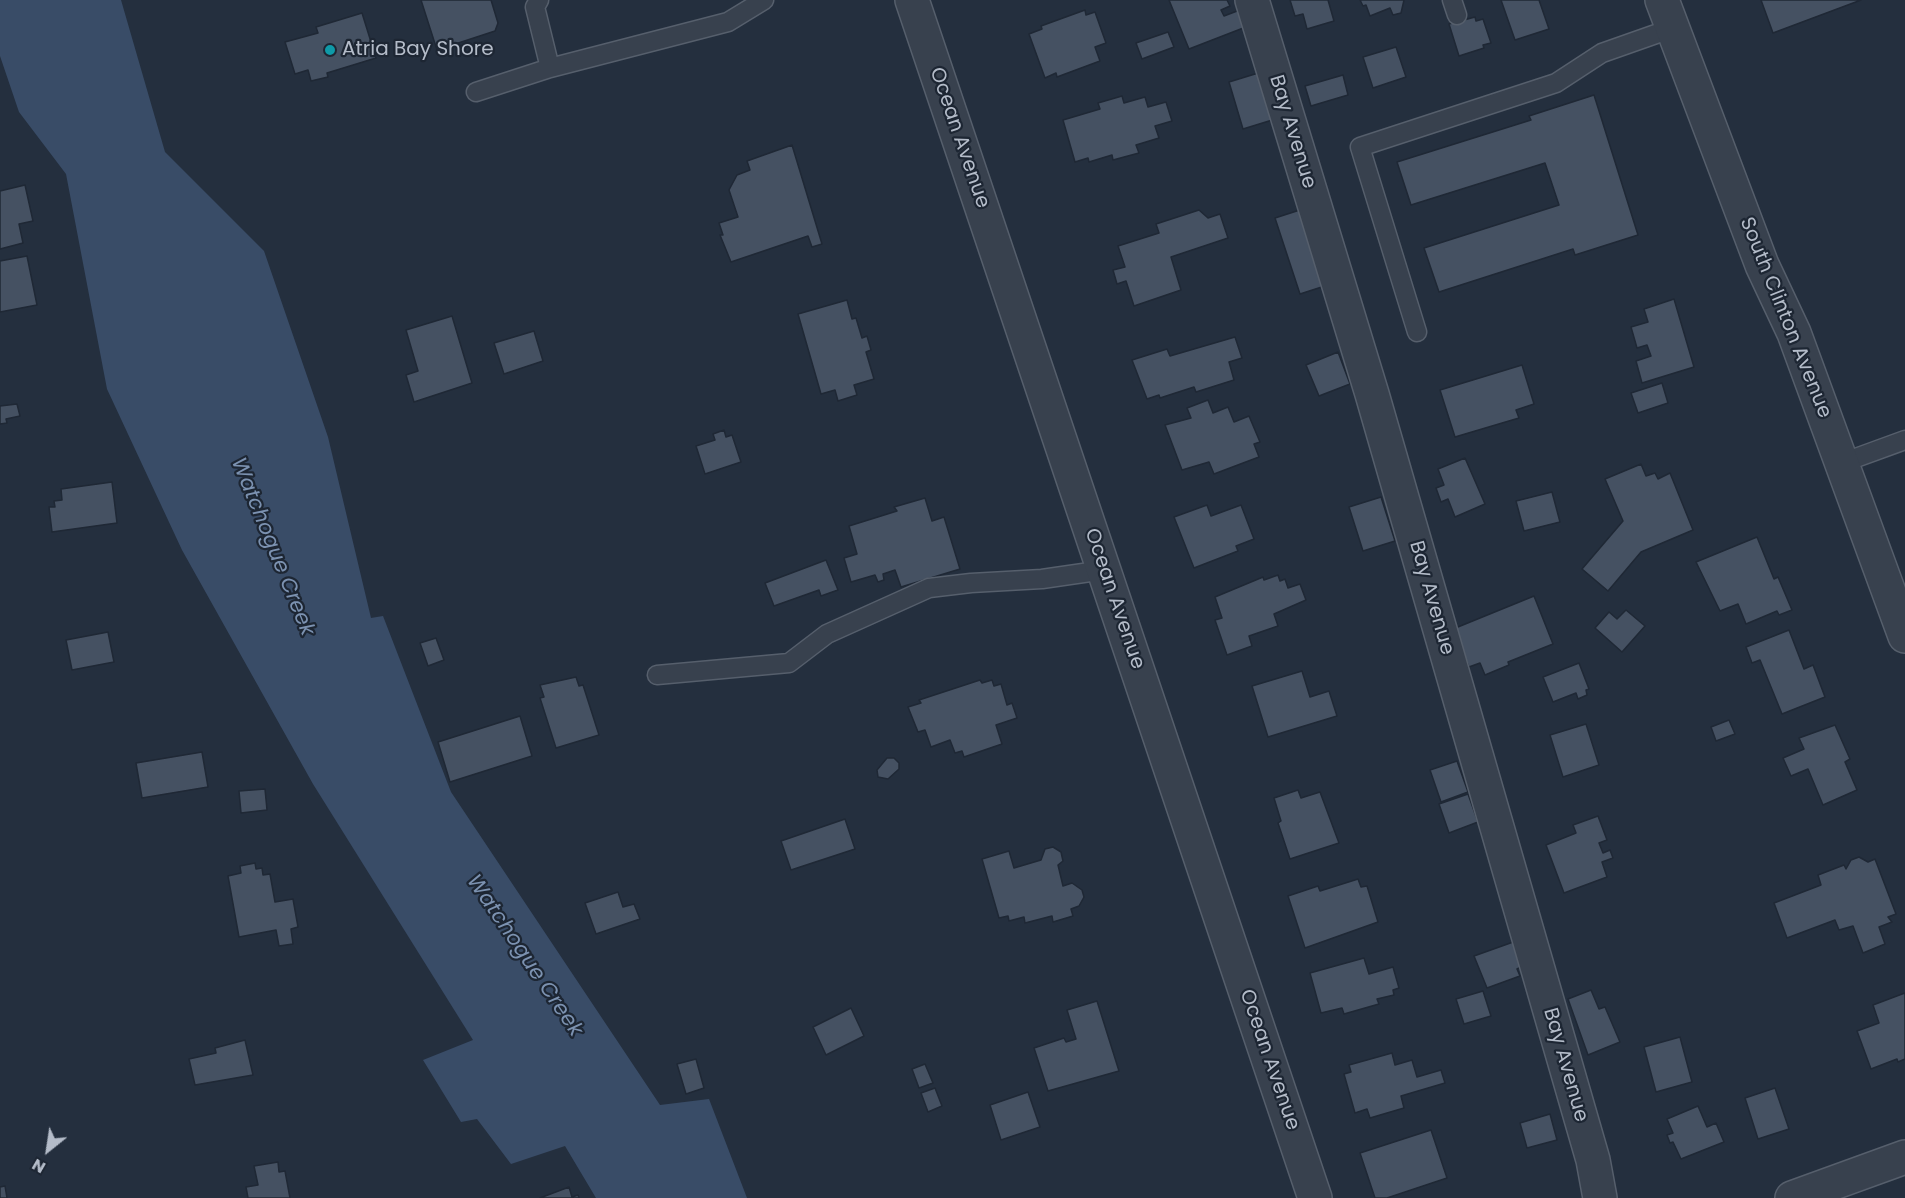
<!DOCTYPE html>
<style>
body{margin:0}
#map{position:relative;width:1905px;height:1198px;overflow:hidden;background:#242f3e;font-family:Poppins,sans-serif}
canvas{display:block}
.north{position:absolute;left:18px;top:1120px;width:60px;height:60px;-webkit-text-stroke:4px #1d2633;paint-order:stroke;rotate:210deg;font-size:16px;font-weight:700;line-height:24px;text-align:center;color:#b4bcc9}
.north::after{content:'';display:block;margin:auto;width:21px;height:27px;background:#b4bcc9;clip-path:polygon(50% 0,100% 100%,50% 72%,0 100%)}
</style>
<div id="map">
<canvas width="1905" height="1198"></canvas>
<div class="north">N</div>
</div>
<script>
const g = document.querySelector('canvas').getContext('2d');
g.lineJoin = 'round';
function fillPath(path, color) { g.fillStyle = color; g.fill(path, 'evenodd'); }
function strokePath(path, color, width, dash) { g.strokeStyle = color; g.lineWidth = width; g.lineCap = dash ? 'butt' : 'round'; g.setLineDash(dash || []); g.stroke(path); }
function label(font, color, halo, rows, align = 'center') {
  g.font = font + ' Poppins,sans-serif'; g.lineWidth = 4.5; g.setLineDash([]); g.textBaseline = 'middle'; g.strokeStyle = halo; g.fillStyle = color; for (const [text, x, y, turn = 0] of rows) {
    g.save(); g.translate(x, y); g.rotate((+turn || 0) * Math.PI / 180); g.textAlign = isNaN(turn) ? turn : align; if (halo) g.strokeText(text, 0, 0); g.fillText(text, 0, 0); g.restore();
  }
}
const water = new Path2D(`
 M0 0H121L165 152 264 251 328 437 371 618 383 616 451 792 660 1105 709 1099 747 1198H596L565 1146 511 1164 477 1119 461 1122 423 1060 473 1040 313 784 182 550 107 389 66 174 19 112 0 56Z`);
const building = new Path2D(`
 M421 0H491L498 23 495 31 437 50Z
 M1169 0H1227L1230 6 1221 10 1224 16 1245 8 1251 25 1189 49Z
 M1290 0H1328L1334 21 1307 29 1303 14 1295 16Z
 M1404 0 1401 13 1393 15 1390 8 1370 16 1366 5 1363 6 1360 0Z
 M1501 0H1539L1549 29 1515 40Z
 M1761 0H1861L1773 33Z
 M1085 10 1086 15 1095 12 1106 43 1095 47 1100 61 1057 77 1056 73 1045 78 1029 34 1042 29 1041 26Z
 M362 13 376 58 327 73 328 77 311 81 308 70 295 74 285 42 318 33 316 27Z
 M1475 17 1476 21 1483 19 1491 43 1483 45 1484 48 1459 56 1449 24Z
 M1168 32 1174 47 1142 59 1136 43Z
 M1396 47 1406 77 1373 88 1363 57Z
 M1268 70 1282 117 1243 129 1229 82Z
 M1343 75 1348 95 1311 106 1305 86Z
 M1594 95 1638 235 1575 255 1573 249 1439 292 1424 248 1559 205 1545 163 1411 205 1397 162 1531 120 1529 116Z
 M1122 96 1124 103 1145 97 1148 107 1166 102 1172 121 1155 126 1159 138 1136 145 1139 153 1113 160 1112 155 1089 162 1088 158 1075 162 1063 120 1100 109 1098 103Z
 M792 145 822 244 812 247 808 236 731 262 720 235H723L719 223 738 217 729 190 737 175 750 170 747 161Z
 M25 185 33 221 19 224 23 243 0 249V191Z
 M1306 208 1331 284 1300 294 1275 218Z
 M1199 210 1208 218 1220 214 1228 238 1171 257 1181 290 1134 306 1126 281 1117 284 1113 270 1125 267 1118 246 1159 233 1156 224Z
 M27 256 37 305 0 312V261Z
 M1674 299 1694 367 1642 383 1636 361 1651 356 1647 345 1637 348 1631 327 1648 322 1644 309Z
 M847 300 852 319 856 318 862 338 867 336 871 350 866 352 874 379 854 385 857 395 838 401 835 390 821 394 798 314Z
 M452 316 472 383 414 402 406 375 418 371 406 330Z
 M534 331 543 361 504 374 494 343Z
 M1235 337 1242 358 1229 362 1234 380 1196 392 1194 387 1160 398 1159 395 1147 399 1132 360 1167 349 1170 356Z
 M1338 352 1350 384 1319 396 1306 365Z
 M1522 365 1534 404 1516 410 1519 418 1455 437 1440 390Z
 M1662 383 1668 403 1638 413 1631 393Z
 M1208 400 1213 413 1228 407 1234 422 1249 416 1260 442 1254 444 1259 457 1214 474 1209 462 1182 470 1165 425 1191 418 1187 408Z
 M17 404 20 416 6 419 7 423 0 424V406Z
 M724 430 726 437 732 435 741 462 705 474 696 446 715 440 713 434Z
 M1465 458 1485 504 1455 517 1448 499 1441 502 1436 488 1444 485 1438 469Z
 M1641 464 1646 476 1655 473 1658 479 1670 473 1693 530 1641 552 1608 591 1582 569 1623 521 1605 479Z
 M112 482 117 523 52 532 49 507H55L54 501 62 500 61 489Z
 M1552 492 1560 522 1524 531 1516 501Z
 M1381 497 1395 541 1363 551 1349 507Z
 M925 498 932 521 944 517 960 569 901 587 895 570 883 574 884 580 878 582 875 575 851 582 844 558 857 554 849 526 897 511 894 507Z
 M1207 505 1211 516 1241 505 1254 539 1236 546 1238 551 1194 568 1174 517Z
 M1757 537 1774 579 1778 577 1792 610 1779 615 1777 611 1746 624 1738 604 1720 611 1696 562Z
 M826 560 838 590 821 596 819 590 774 606 765 583Z
 M1278 575 1280 581 1285 579 1288 588 1300 584 1306 600 1274 614 1278 626 1249 636 1252 646 1227 655 1215 620 1222 618 1215 597 1263 577 1264 580Z
 M1534 596 1553 644 1508 662 1509 665 1485 675 1480 663 1469 667 1453 629Z
 M1626 610 1645 626 1622 652 1595 628 1609 612 1617 619Z
 M1789 630 1804 669 1813 665 1825 697 1782 714 1760 660 1752 663 1746 647Z
 M108 632 114 662 72 670 66 640Z
 M436 638 444 660 428 666 420 643Z
 M1579 663 1589 689 1586 690 1587 695 1578 699 1576 693 1553 702 1543 677Z
 M1302 671 1310 697 1329 691 1337 716 1268 737 1252 686Z
 M576 677 579 686 583 685 599 735 556 748 540 698 544 697 540 685Z
 M980 680 982 683 992 680 994 686 1001 684 1007 705 1012 703 1017 718 996 725 1002 744 964 757 962 751 955 753 950 740 931 747 925 730 918 732 908 707 921 703 919 700Z
 M520 716 532 756 450 782 438 742Z
 M1729 720 1735 734 1716 741 1711 727Z
 M1586 724 1599 765 1563 777 1550 735Z
 M1835 725 1850 759 1845 762 1857 790 1823 805 1808 769 1791 776 1783 758 1804 749 1799 738Z
 M202 752 208 787 142 798 136 763Z
 M887 758H894L899 763V769L888 779 878 777 877 770Z
 M1457 761 1468 792 1441 802 1430 770Z
 M265 789 267 810 241 813 239 791Z
 M1298 790 1301 798 1320 792 1339 843 1290 859 1278 823 1281 821 1274 798Z
 M1468 794 1478 822 1449 833 1439 804Z
 M1598 816 1607 840 1599 843 1603 853 1610 850 1613 858 1602 862 1607 877 1564 893 1546 845 1576 833 1573 825Z
 M845 819 855 849 791 870 781 841Z
 M1053 847 1061 852 1063 861 1058 865 1063 886 1072 883 1082 890 1084 897 1079 906 1071 909 1073 916 1053 922 1052 916 1025 923 1024 917 1009 921 1008 916 999 918 982 859 1009 851 1014 868 1041 860 1045 849Z
 M1859 857 1868 862 1875 859 1896 914 1888 917 1892 922 1879 927 1885 944 1863 953 1853 926 1839 930 1835 920 1787 938 1774 903 1821 885 1818 875 1844 865 1846 869 1851 860Z
 M255 863 256 869 262 868 263 875 270 874 275 902 293 899 298 927 291 929 293 944 279 946 276 930 239 937 228 876 241 873 240 866Z
 M1358 879 1361 887 1367 886 1378 922 1305 948 1288 896 1318 886 1320 891Z
 M618 892 623 907 634 904 640 919 596 934 585 903Z
 M1516 941 1525 965 1517 969 1520 976 1487 988 1474 956Z
 M1364 958 1369 974 1393 967 1399 988 1393 990 1394 995 1377 999 1379 1004 1344 1014 1342 1008 1321 1013 1310 973Z
 M1591 990 1599 1009 1605 1007 1620 1042 1588 1055 1568 999Z
 M1483 991 1491 1016 1464 1024 1456 999Z
 M1905 993V1059L1898 1062 1897 1059 1871 1069 1857 1031 1879 1023 1873 1005Z
 M1097 1001 1119 1071 1048 1091 1034 1048 1064 1038 1066 1042 1076 1039 1067 1010Z
 M851 1008 864 1036 826 1055 813 1027Z
 M1680 1037 1692 1082 1656 1092 1644 1047Z
 M245 1040 253 1075 195 1085 189 1059 216 1053 215 1048Z
 M1392 1053 1395 1065 1412 1060 1417 1077 1441 1070 1445 1083 1401 1096 1404 1108 1370 1118 1367 1109 1355 1113 1344 1074 1351 1072 1349 1065Z
 M696 1059 704 1088 686 1094 677 1064Z
 M925 1064 933 1083 919 1088 912 1069Z
 M935 1088 942 1106 928 1112 921 1093Z
 M1775 1088 1789 1129 1758 1139 1745 1098Z
 M1028 1092 1040 1127 1001 1140 990 1105Z
 M1698 1106 1707 1127 1716 1123 1724 1142 1681 1159 1673 1142 1670 1143 1667 1135 1673 1133 1667 1119Z
 M1550 1114 1557 1140 1527 1148 1520 1123Z
 M1431 1130 1447 1178 1387 1198H1375L1360 1153Z
 M278 1162 279 1172 285 1171 290 1198H248L246 1187 258 1185 254 1166Z
 M5 1186 7 1198H0V1187Z
 M569 1187 572 1197 578 1195 579 1198H540Z`);
const service = new Path2D(`
 M539 0 535 7 550 68 728 22 764 0
 M1452 0 1457 15
 M476 92 550 68
 M1417 332 1360 147 1556 83 1602 53 1673 28
 M1842 463 1905 440
 M657 675 789 663 827 634 929 588 971 583 1042 579 1104 570`);
const minor = new Path2D(`
 M912 0 1315 1198
 M1252 0 1372 394 1593 1160 1600 1198
 M1662 0 1762 265 1794 333 1905 636
 M1792 1198 1905 1157`);
const markers = [
 [330,50,6,"#0f9aa8"]
];
const poiNames = [
 ["Atria Bay Shore",342,50]
];
const streetNames = [
 ["Bay Avenue",1292,132,73],
 ["Ocean Avenue",959,138,71],
 ["South Clinton Avenue",1785,318,68],
 ["Bay Avenue",1431,598,74],
 ["Ocean Avenue",1114,599,71],
 ["Ocean Avenue",1269,1060,71],
 ["Bay Avenue",1565,1065,74]
];
const waterNames = [
 ["Watchogue Creek",272,547,68],
 ["Watchogue Creek",524,956,56]
];
fillPath(water, '#394c67');
fillPath(building, '#455162');
strokePath(building, '#1f2835', 1.5);
strokePath(service, '#565f6c', 21);
strokePath(minor, '#565f6c', 36);
strokePath(service, '#38414e', 18);
strokePath(minor, '#38414e', 33);
for (const [x, y, r, color] of markers) { const dot = new Path2D(); dot.arc(x, y, r, 0, 2 * Math.PI); g.fillStyle = color; g.fill(dot); strokePath(dot, '#1d2633', 2); }
label('20px', '#b4bcc9', '#1d2633', poiNames, 'left');
label('20px', '#b4bcc9', '#1d2633', streetNames);
label('italic 21px', '#7c92b1', '#1d2633', waterNames);
</script>
